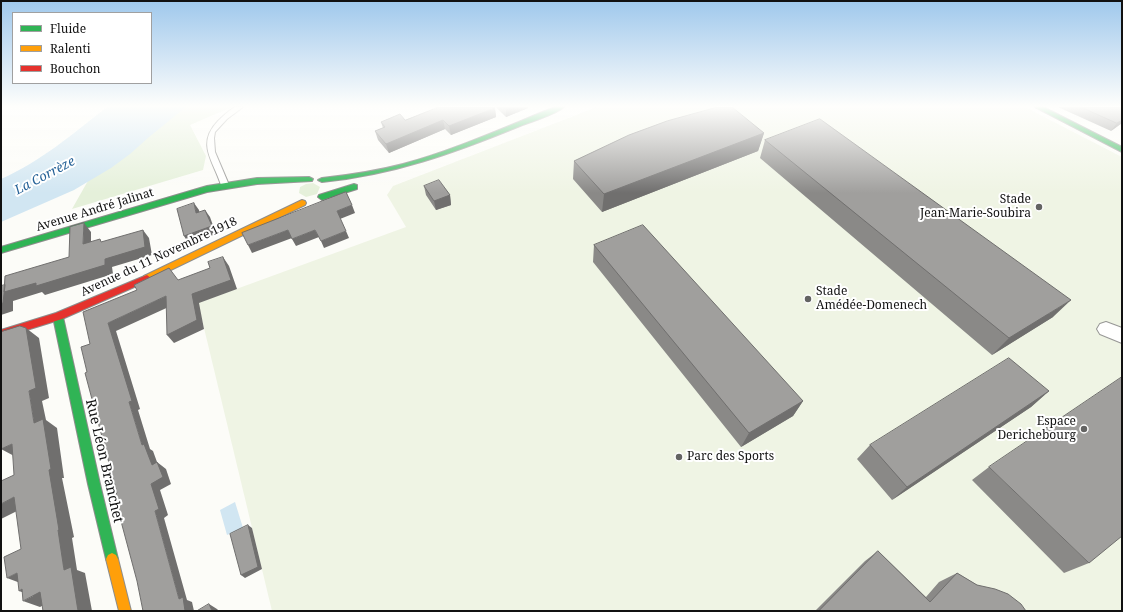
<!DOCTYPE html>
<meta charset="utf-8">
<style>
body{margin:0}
#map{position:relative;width:1123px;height:612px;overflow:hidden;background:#fcfcf8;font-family:"Noto Serif",serif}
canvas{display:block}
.frame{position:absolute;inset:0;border:2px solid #111;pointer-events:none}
.legend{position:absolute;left:12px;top:12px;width:140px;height:72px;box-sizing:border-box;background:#fff;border:1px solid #a0a0a0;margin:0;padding:5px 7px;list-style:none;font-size:12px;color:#111}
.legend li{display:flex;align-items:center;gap:8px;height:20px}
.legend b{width:20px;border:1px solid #a0a0a0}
</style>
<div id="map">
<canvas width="1123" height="612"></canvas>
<div class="frame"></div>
<ul class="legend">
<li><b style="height:5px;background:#30b455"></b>Fluide</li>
<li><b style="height:5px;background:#ff9f0a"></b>Ralenti</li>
<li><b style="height:5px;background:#e5322d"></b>Bouchon</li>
</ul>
</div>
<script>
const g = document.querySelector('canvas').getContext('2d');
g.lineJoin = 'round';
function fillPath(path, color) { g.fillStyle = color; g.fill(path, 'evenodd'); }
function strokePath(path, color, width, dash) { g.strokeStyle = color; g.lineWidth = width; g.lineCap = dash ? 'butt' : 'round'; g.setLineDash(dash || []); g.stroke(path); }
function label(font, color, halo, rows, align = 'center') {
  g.font = font + ' "Noto Serif",serif'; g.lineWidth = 4; g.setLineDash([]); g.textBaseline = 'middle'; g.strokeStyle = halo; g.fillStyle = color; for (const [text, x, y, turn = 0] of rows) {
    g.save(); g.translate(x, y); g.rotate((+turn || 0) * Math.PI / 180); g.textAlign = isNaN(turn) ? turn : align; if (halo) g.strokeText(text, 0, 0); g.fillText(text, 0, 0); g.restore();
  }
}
const green = new Path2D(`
 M159 107H232L190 125 206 156 203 170 72 209 111 140Z
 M313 183 320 187 317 194 306 197 299 193 300 187 306 184Z`);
const pitch = new Path2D(`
 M597 107H1025L1122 157V611H272L198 303 406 227 387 195 393 186Z`);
const water = new Path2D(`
 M107 107H186L149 137 130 154 111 168 74 190 1 222V179C40 162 74 133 107 107Z
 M235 502 243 528 227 535 220 510Z`);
const lane = new Path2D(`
 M235 107H243L227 119 215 132 214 138 215 152 229 185 225 188 221 185C213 160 196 144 218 121 223 116 228 111 235 107Z`);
const street = new Path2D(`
 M1106 322 1122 328V343L1100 334 1097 329 1100 324Z`);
const fast = new Path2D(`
 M555 107H564C556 114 531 122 520 126 454 153 393 175 322 182L318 180 322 178C350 175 376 171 403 164 455 150 505 127 555 107Z
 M1035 107H1043L1122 147V152Z
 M309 177 313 179 312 181 257 184 207 192 1 253V247L207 186 257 178Z
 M354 184 357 185V189L322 200 318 197 319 195Z
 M58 313 61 314 63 317 100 484 118 559 116 563 112 565 108 563 106 559 88 484 53 317 55 314Z`);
const slow = new Path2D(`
 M302 200 305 201 306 203 305 205 150 280 147 281 143 278 144 276Z
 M112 553 116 555 118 559 131 611H119L106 559 108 555Z`);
const jam = new Path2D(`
 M147 275 151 278 150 280 62 319 1 338V330L56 313Z`);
const wall = new Path2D(`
 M496 107H528V108L506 117Z
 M1058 107H1122V123L1111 131Z
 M495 108 496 117 451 135 445 129 389 153 378 140 375 131 383 128 381 122 405 120Z
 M764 133 758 151 602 212 573 179 574 161Z
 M765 140 1053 317 992 355 760 158Z
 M424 186 450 195 451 205 436 210 426 195Z
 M594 245 803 401 793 416 741 447 593 262Z
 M1049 391 1031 407 892 500 857 459 870 445Z
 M989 467 1089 563 1064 573 972 480Z
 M878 551 926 597 939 582 957 573 977 585 1026 611H815L865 561Z`);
const shadedWall = new Path2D(`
 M506 107H528V108L506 117Z
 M495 108 496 117 451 135 449 126Z
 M443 120 445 129 389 153 386 144Z
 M1122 120V123L1111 131 1117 123Z
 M764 133 758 151 602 212 604 194Z
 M450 195 451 205 436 210 434 201Z
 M194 203 199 210 201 220 196 213Z
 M352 205 355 213 340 219 337 211Z
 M205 210 210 217 216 234 189 244 184 236Z
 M84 223 91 232V253L83 244Z
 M143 230 149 238 152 255 112 267 113 274 45 295 42 292 13 301V311L1 315V304L5 285 105 259Z
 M288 230 292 238 252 253 248 245Z
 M315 230 319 237 296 246 292 239Z
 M346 231 349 238 324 248 321 241Z
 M223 257 229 266 237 289 199 303 204 329 174 343 167 335 192 294Z
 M166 296 173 305 116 331 140 409 138 410 150 449 153 451 157 462 166 469 171 484 160 490 168 515 164 518 187 600 192 602 194 611H185L179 599 155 511 151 484 152 465 142 445 129 402 108 323Z
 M1071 300 1053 317 992 355 1009 338Z
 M26 328 39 338 49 398 42 401 46 420 57 428 64 478H62L74 537 72 538 77 570 85 573 92 611H78L64 570 34 423 29 391Z
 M1049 391 1031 407 892 500 907 487Z
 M803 401 793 416 741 447 749 433Z
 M12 444 16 457 1 449Z
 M14 497 29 505 1 519V504Z
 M248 525 252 528 262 569 245 578 241 575Z
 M17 573 23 584 7 578Z
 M22 589 40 592 56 598 40 607 23 601 33 596 19 591Z
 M209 604 217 609 219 611H212Z`);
const building = new Path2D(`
 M439 107H494L495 108 449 126 443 120 386 144 375 131 385 127 381 122 400 114 405 120Z
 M718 107H732L764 133 604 194 574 161 629 135 667 121Z
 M1081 107H1122V120L1117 123Z
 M820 119 1071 300 1009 338 765 140Z
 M439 180 450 195 434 201 424 186Z
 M346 192 352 205 337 211 346 231 321 241 315 230 292 239 288 230 248 245 242 233Z
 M194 203 196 213 205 210 212 226 184 236 177 209Z
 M84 223 83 244 100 239 101 242 143 230 145 247 105 259V265L36 286V283L4 292 5 276 69 257 70 227Z
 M643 225 803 401 749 433 594 245Z
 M223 257 231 280 192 294 197 320 167 335 166 296 108 323 132 401 129 402 142 445 144 444 152 465 157 462 163 477 151 484 159 509 155 511 179 599 183 597 185 611H143L137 581 122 525 116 494 117 493 85 373 87 372 81 347 90 344 83 312 137 290 134 285 169 268 178 280 210 268 208 262Z
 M5 285 3 303 1 304V286Z
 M20 326 26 328 36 388 29 391 34 423 43 419 51 469 49 470 59 530H58L64 570 71 567 78 611H43L40 592 23 601 22 589 19 591 17 573 7 578 4 557 21 549 14 497 1 504V481L14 475 12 444 1 449V332Z
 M1009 358 1049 391 907 487 870 445Z
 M1122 377V536L1089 563 989 467Z
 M248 525 258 567 241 575 230 534Z
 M878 551 930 602 957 573 977 585 995 589 1008 594 1021 604 1026 611H819Z
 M209 604 212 611H197Z`);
const markers = [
 [1039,207,4,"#636362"],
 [808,299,4,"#636362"],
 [1084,429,4,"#636362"],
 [679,457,4,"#636362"]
];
const poiNames = [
 ["Stade",1031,200],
 ["Jean-Marie-Soubira",1031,214],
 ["Stade",816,292,"left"],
 ["Amédée-Domenech",816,306,"left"],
 ["Espace",1076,422],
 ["Derichebourg",1076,436],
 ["Parc des Sports",687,457,"left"]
];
const streetNames = [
 ["Avenue André Jalinat",95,210,-17],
 ["Avenue du 11 Novembre 1918",159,257,-25]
];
const waterNames = [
 ["La Corrèze",45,176,-28]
];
const nearStreetnames = [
 ["Rue Léon Branchet",104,461,77]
];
fillPath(green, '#e5f0da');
fillPath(pitch, '#eff4e4');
fillPath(water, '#d1e6f2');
strokePath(lane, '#979795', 2);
strokePath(street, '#979795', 2);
strokePath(fast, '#8d8d8c', 2);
strokePath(slow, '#8d8d8c', 2);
strokePath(jam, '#8d8d8c', 2);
fillPath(lane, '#fffffe');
fillPath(street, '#fffffe');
fillPath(fast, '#30b455');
fillPath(slow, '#ff9f0a');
fillPath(jam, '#e5322d');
fillPath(wall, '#8a8987');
fillPath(shadedWall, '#706f6e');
fillPath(building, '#a09f9d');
strokePath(building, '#706f6e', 1);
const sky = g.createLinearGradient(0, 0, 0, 193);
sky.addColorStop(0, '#9fc8ec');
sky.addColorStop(0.55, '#fefefc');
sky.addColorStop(1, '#fefefc00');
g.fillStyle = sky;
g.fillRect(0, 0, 1123, 193);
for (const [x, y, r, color] of markers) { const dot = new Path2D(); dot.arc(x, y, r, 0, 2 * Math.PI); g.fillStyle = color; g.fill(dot); strokePath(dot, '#fff', 1.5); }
label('12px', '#111', '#fff', poiNames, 'right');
label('12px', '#111', '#fff', streetNames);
label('italic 13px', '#266297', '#fff', waterNames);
label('14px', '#111', '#fff', nearStreetnames);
</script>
